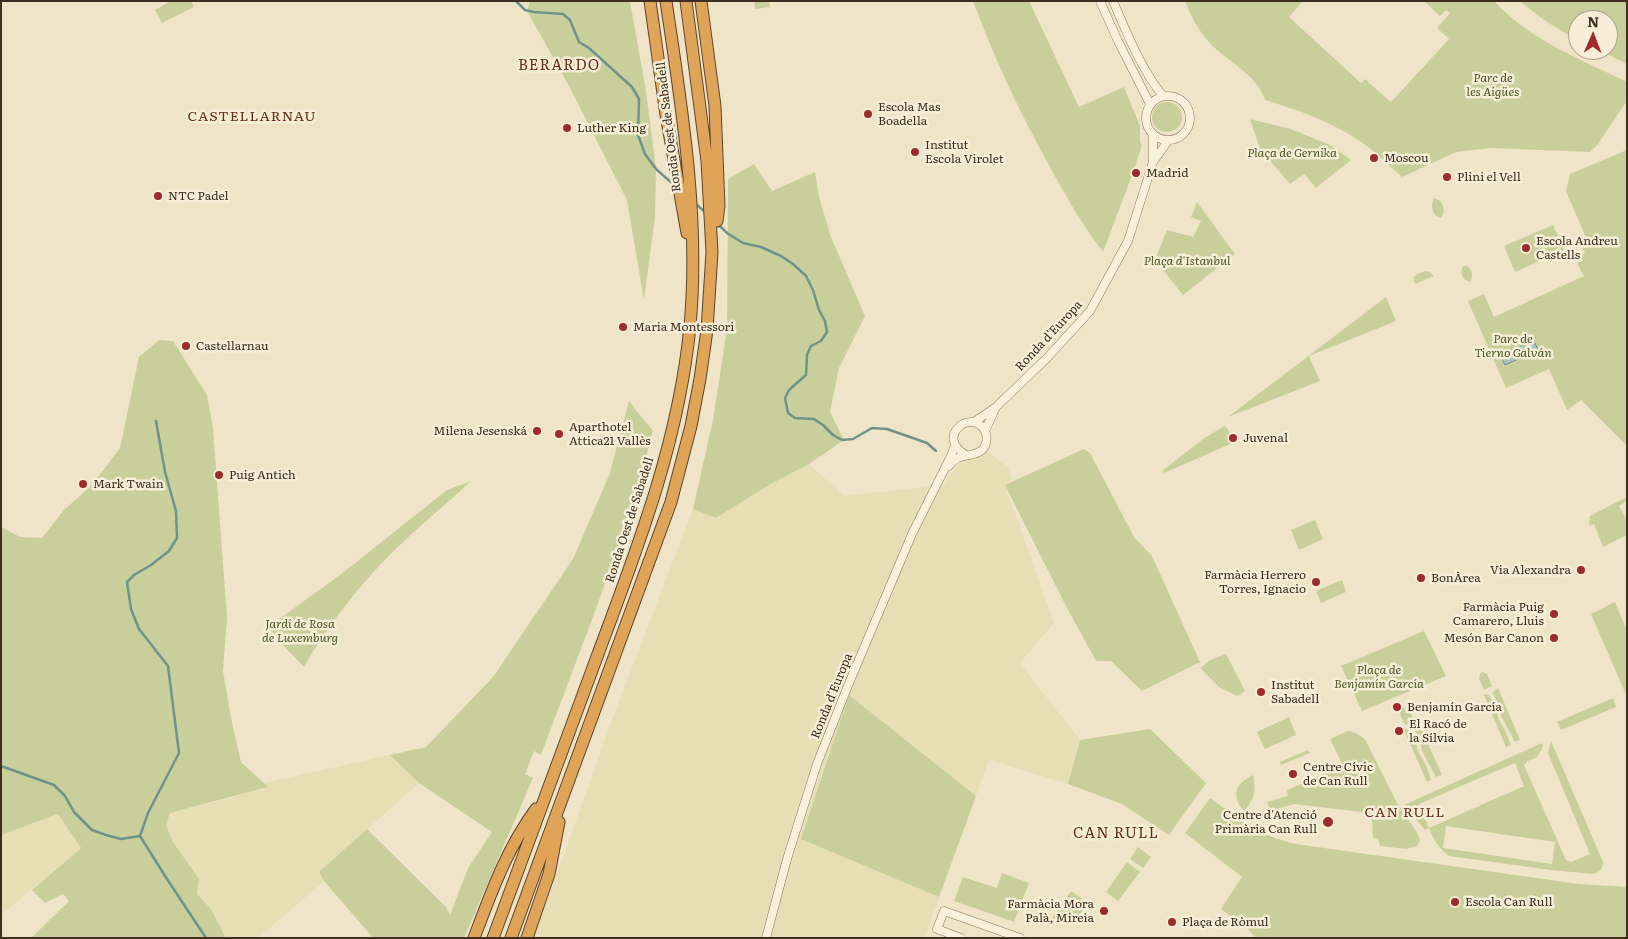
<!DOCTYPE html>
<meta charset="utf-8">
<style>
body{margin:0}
#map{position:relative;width:1628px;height:939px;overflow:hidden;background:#f0e4c8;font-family:Literata,serif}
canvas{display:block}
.frame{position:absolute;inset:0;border:2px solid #3d2e20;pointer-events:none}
.north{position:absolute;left:1568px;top:10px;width:50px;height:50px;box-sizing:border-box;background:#f7eed8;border:1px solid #ada18e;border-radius:50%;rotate:1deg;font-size:14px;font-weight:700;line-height:20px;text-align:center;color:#3d2e20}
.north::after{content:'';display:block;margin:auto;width:18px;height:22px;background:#9e2a2b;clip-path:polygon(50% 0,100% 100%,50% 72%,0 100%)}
</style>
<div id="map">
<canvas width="1628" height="939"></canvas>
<div class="frame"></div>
<div class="north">N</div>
</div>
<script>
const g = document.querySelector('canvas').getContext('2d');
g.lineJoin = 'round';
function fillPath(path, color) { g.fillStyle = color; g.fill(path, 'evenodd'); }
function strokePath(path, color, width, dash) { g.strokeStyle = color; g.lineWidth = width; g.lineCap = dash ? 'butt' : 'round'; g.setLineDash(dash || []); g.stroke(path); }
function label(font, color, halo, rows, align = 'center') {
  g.font = font + ' Literata,serif'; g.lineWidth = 5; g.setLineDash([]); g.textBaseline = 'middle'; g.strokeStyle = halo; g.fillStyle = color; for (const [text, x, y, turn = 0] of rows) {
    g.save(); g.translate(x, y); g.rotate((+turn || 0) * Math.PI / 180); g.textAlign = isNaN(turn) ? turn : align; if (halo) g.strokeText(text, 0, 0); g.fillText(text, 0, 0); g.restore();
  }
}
const farmland = new Path2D(`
 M986 450 1008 467 1012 480 1005 485 1054 623 1020 663 1080 740 1068 784 989 760 976 796 849 695 801 839 939 897 924 938H534L613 717 693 509 716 518 769 485 809 464 844 496 943 485 958 464Z
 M390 755 419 783 319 872 324 881 258 938H226L211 909 197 894 199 879 173 842 166 825 170 813 227 799 268 787 264 783Z
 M58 814 81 848 1 915V835Z`);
const green = new Path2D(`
 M171 1H191L194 7 162 23 155 10Z
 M530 1H630L646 91 656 169 655 217 644 300 627 200 568 84 527 11Z
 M754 1H769L770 7 755 9Z
 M973 1H1029L1079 107 1124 87 1140 126V142L1142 145 1134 170 1103 252C1080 222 1063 191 1045 158 1017 107 993 55 973 1Z
 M1185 1H1303L1289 17 1361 83 1365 79 1391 102 1449 39 1437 28 1450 13 1446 10 1440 16 1424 1H1494C1530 40 1580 59 1627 82V101L1598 144 1590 152 1491 148 1456 152 1402 177C1389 166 1377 153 1364 144 1335 123 1299 110 1265 100 1257 74 1226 61 1209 42 1198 30 1191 16 1185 1Z
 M1520 1H1627V64L1599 50H1608V20H1578V40C1557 29 1538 17 1520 1Z
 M1152 117a15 15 0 1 1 30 0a15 15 0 1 1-30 0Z
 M1250 119 1291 129 1330 145 1351 160 1316 188 1304 174 1290 184 1260 149Z
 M1627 150V446L1581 400 1567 410 1549 369 1506 388 1468 301 1484 294 1494 317 1584 276 1577 263 1583 261 1581 256 1585 253 1579 243 1587 240 1566 191 1570 174Z
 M754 164 772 191 815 172 819 197 831 237 865 316 839 368 830 412 844 440 809 464 769 485 716 518 693 509 713 420 727 329 728 179Z
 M1434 198C1443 199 1447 212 1441 218 1432 216 1430 206 1434 198Z
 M1197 202 1235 254 1183 295 1155 260 1167 230 1193 237 1201 221 1191 217Z
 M1553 225 1564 250 1515 272 1504 246Z
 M1463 266H1467C1472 270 1474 276 1470 282 1462 281 1460 272 1463 266Z
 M1426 271 1430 272 1434 276 1415 284 1413 278 1417 274Z
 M1386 297 1396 321 1309 356 1320 381 1228 417Z
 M159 340 173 341 207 395 213 428 227 618 223 671 231 718 241 762 268 787 170 813 166 825 173 842 199 879 197 894 211 909 226 938H31L69 901 63 894 45 903 32 890 81 848 58 814 1 835V527L20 537 42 538 64 510 92 485 120 448 139 357Z
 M629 401 653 431C624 542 581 648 541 755L534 751 525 774 533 778 464 938H373L324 881 319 872 367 829 446 907 450 915 468 868 492 832 419 783 390 755 426 747 493 677 573 559 610 473Z
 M1224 426 1228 429 1233 443 1164 473 1162 471 1203 439Z
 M1084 449 1090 453 1134 537 1152 556 1200 662 1142 691 1111 661H1096L1067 608 1005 485Z
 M471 481C441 509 408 535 380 565 351 596 325 630 304 667L281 643 268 627 340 575 447 490Z
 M1627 497V501L1619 506 1627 520V535L1603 547 1594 524 1589 526 1590 516Z
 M1315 520 1323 539 1299 550 1291 530Z
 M1342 580 1346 592 1321 603 1316 591Z
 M1615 602 1627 631V697L1591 614Z
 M1424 631 1446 676 1362 711 1341 666Z
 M1226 654 1245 691 1237 696 1219 687 1200 668 1210 660Z
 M1482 672 1487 674 1492 686 1484 690 1479 678 1480 674Z
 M1498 688 1520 740 1515 742 1501 716 1500 707 1493 694 1494 691Z
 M1486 694 1489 695 1496 707 1498 718 1505 730 1511 745 1506 747 1484 695Z
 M849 695 976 796 939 897 801 839Z
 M1613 698 1616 707 1561 730 1557 722Z
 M1401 708H1405L1410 711 1414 721 1405 725 1400 715Z
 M1289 717 1296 735 1265 749 1257 732Z
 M1419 724 1442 775 1436 777 1422 751 1420 742 1414 729V726Z
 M1150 729 1206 783 1169 835 1122 804 1068 784 1080 740Z
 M1406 729 1409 730 1416 742 1418 752 1426 765 1431 780 1427 782 1404 730Z
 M1348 731 1356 733 1365 739 1397 803 1418 834 1420 841 1417 846 1406 849 1380 846 1378 839 1373 838 1372 820 1366 818 1364 814 1361 812 1294 804 1270 811 1267 802 1288 796 1287 790 1343 766 1330 739Z
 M1551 741 1603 862C1603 868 1600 872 1593 874L1551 870 1449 856C1439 849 1434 840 1429 828L1425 830 1404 805 1542 743 1543 747 1537 757 1528 761 1524 765 1566 860 1571 862 1590 854 1548 753ZM1515 763 1524 786 1429 828 1419 804ZM1446 826 1555 842 1552 864 1443 848Z
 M1308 750 1310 753 1281 765 1280 762Z
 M1253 775C1256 790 1255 799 1244 811 1230 795 1236 783 1253 775Z
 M1210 798C1240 819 1259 836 1296 844L1579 884 1627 887V938H1256L1248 929 1221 909 1242 877 1185 833Z
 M1138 847 1151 857 1143 868 1130 859Z
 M1127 862 1140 872 1118 901 1106 892Z
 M1002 873 1029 883 1014 922 954 901 963 877 997 888Z
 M1071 891 1088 903 1073 924 1052 918Z`);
const water = new Path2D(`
 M1534 341 1538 350 1505 365 1500 355Z`);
const stream = new Path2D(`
 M516 1 525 10 534 12 563 14 570 20 579 42 589 48 632 87 639 99 638 135 645 154 656 169 674 185
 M695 203 706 213
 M717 223 727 233 743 243 761 247 781 256 793 264 806 276 813 290 819 310 825 321 827 332 821 341 811 346 807 355 806 375 789 390 785 398 788 413 795 418 814 419 823 425 833 435 842 440 853 439 872 428 887 429 927 443 936 451
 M1 766 54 785 65 796 74 812 92 830 106 835 121 839 140 836 167 879 206 938
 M140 836 148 813 179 753 168 666 139 629 131 609 127 582 134 575 151 565 169 551 177 538 176 511 165 472 156 421`);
const tertiary = new Path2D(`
 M1100 1 1118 41 1150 104
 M1113 1C1127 33 1141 69 1163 96
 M1146 118a22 22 0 1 1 44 0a22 22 0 1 1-44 0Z
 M1153 162 1168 141
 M974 422 996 407 1047 358 1090 311 1128 241 1153 162V135
 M985 431 995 409
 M949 466C952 463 954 459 958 458 967 454 980 456 985 446 987 441 987 435 985 431 972 407 934 437 966 455
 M766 938 787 859 817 764 847 688 912 534 951 456 955 445
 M961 938 937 929 944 911 1020 938`);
const motorway = new Path2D(`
 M650 1 666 115 687 233
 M701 1 715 106 719 206 717 221
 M474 938C491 893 507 848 536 809
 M493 938C528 843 563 749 598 654 638 547 679 441 690 326 700 217 682 109 666 1
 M511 938 671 502 691 426 700 379 707 330 712 252 707 161 686 1
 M527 938 549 874 559 822`);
const markers = [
 [868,114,5,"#9e2a2b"],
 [567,128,5,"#9e2a2b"],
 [915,152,5,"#9e2a2b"],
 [1374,158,5,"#9e2a2b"],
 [1136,173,5,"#9e2a2b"],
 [1447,177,5,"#9e2a2b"],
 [158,196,5,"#9e2a2b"],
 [1526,248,5,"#9e2a2b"],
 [623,327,5,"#9e2a2b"],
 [186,346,5,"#9e2a2b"],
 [537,431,5,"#9e2a2b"],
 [559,434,5,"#9e2a2b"],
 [1233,438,5,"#9e2a2b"],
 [219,475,5,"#9e2a2b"],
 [83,484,5,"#9e2a2b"],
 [1581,570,5,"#9e2a2b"],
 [1421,578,5,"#9e2a2b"],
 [1316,582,5,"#9e2a2b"],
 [1554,614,5,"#9e2a2b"],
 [1554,638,5,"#9e2a2b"],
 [1261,692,5,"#9e2a2b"],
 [1397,707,5,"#9e2a2b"],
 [1399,731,5,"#9e2a2b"],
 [1293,774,5,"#9e2a2b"],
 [1328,822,6,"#9e2a2b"],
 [1455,902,5,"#9e2a2b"],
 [1104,911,5,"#9e2a2b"],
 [1172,922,5,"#9e2a2b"]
];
const parkNames = [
 ["Parc de",1493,78],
 ["les Aigües",1493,92],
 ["Plaça de Gernika",1292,153],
 ["Plaça d'Istanbul",1187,261],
 ["Parc de",1513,339],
 ["Tierno Galván",1513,353],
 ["Jardí de Rosa",300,624],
 ["de Luxemburg",300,638],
 ["Plaça de",1379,670],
 ["Benjamín García",1379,684]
];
const poiNames = [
 ["Escola Mas",878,107],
 ["Boadella",878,121],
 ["Luther King",577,128],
 ["Institut",925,145],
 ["Escola Virolet",925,159],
 ["Moscou",1384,158],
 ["Madrid",1146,173],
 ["Plini el Vell",1457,177],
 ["NTC Padel",168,196],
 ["Escola Andreu",1536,241],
 ["Castells",1536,255],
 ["Maria Montessori",633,327],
 ["Castellarnau",196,346],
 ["Aparthotel",569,427],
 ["Attica21 Vallès",569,441],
 ["Milena Jesenská",527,431,"right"],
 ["Juvenal",1243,438],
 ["Puig Antich",229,475],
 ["Mark Twain",93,484],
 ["Via Alexandra",1571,570,"right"],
 ["Farmàcia Herrero",1306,575,"right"],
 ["Torres, Ignacio",1306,589,"right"],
 ["BonÀrea",1431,578],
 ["Farmàcia Puig",1544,607,"right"],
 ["Camarero, Lluis",1544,621,"right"],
 ["Mesón Bar Canon",1544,638,"right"],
 ["Institut",1271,685],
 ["Sabadell",1271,699],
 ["Benjamín García",1407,707],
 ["El Racó de",1409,724],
 ["la Sílvia",1409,738],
 ["Centre Cívic",1303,767],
 ["de Can Rull",1303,781],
 ["Centre d'Atenció",1317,815,"right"],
 ["Primària Can Rull",1317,829,"right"],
 ["Escola Can Rull",1465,902],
 ["Farmàcia Mora",1094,904,"right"],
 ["Palà, Mireia",1094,918,"right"],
 ["Plaça de Ròmul",1182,922]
];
const streetNames = [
 ["Ronda Oest de Sabadell",669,127,-97],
 ["Ronda d'Europa",1049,336,-47],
 ["Ronda Oest de Sabadell",630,520,-72],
 ["Ronda d'Europa",832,696,-68]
];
const neighbourhoodNames = [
 ["CASTELLARNAU",252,117],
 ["CAN RULL",1405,813]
];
const quarterNames = [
 ["BERARDO",559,66],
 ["CAN RULL",1116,834]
];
fillPath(farmland, '#e6deb5');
fillPath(green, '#c9cf9b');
fillPath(water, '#a9c4bc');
strokePath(water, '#6f938a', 1);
strokePath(stream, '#6f938a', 2.5);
strokePath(tertiary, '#8d765c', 9);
strokePath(motorway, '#5b4430', 13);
strokePath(tertiary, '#faf1dc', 8);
strokePath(motorway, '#e0a458', 11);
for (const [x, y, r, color] of markers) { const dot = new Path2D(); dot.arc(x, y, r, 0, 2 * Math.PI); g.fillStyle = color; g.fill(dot); strokePath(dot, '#f7eed8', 2); }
label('italic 12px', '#4d5a26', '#f7eed8', parkNames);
label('12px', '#3d2e20', '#f7eed8', poiNames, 'left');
label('12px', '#3d2e20', '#f7eed8', streetNames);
g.letterSpacing = '1px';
label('14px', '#6b2e1e', '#f7eed8', neighbourhoodNames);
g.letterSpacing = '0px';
g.letterSpacing = '1px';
label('15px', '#6b2e1e', '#f7eed8', quarterNames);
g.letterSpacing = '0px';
</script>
